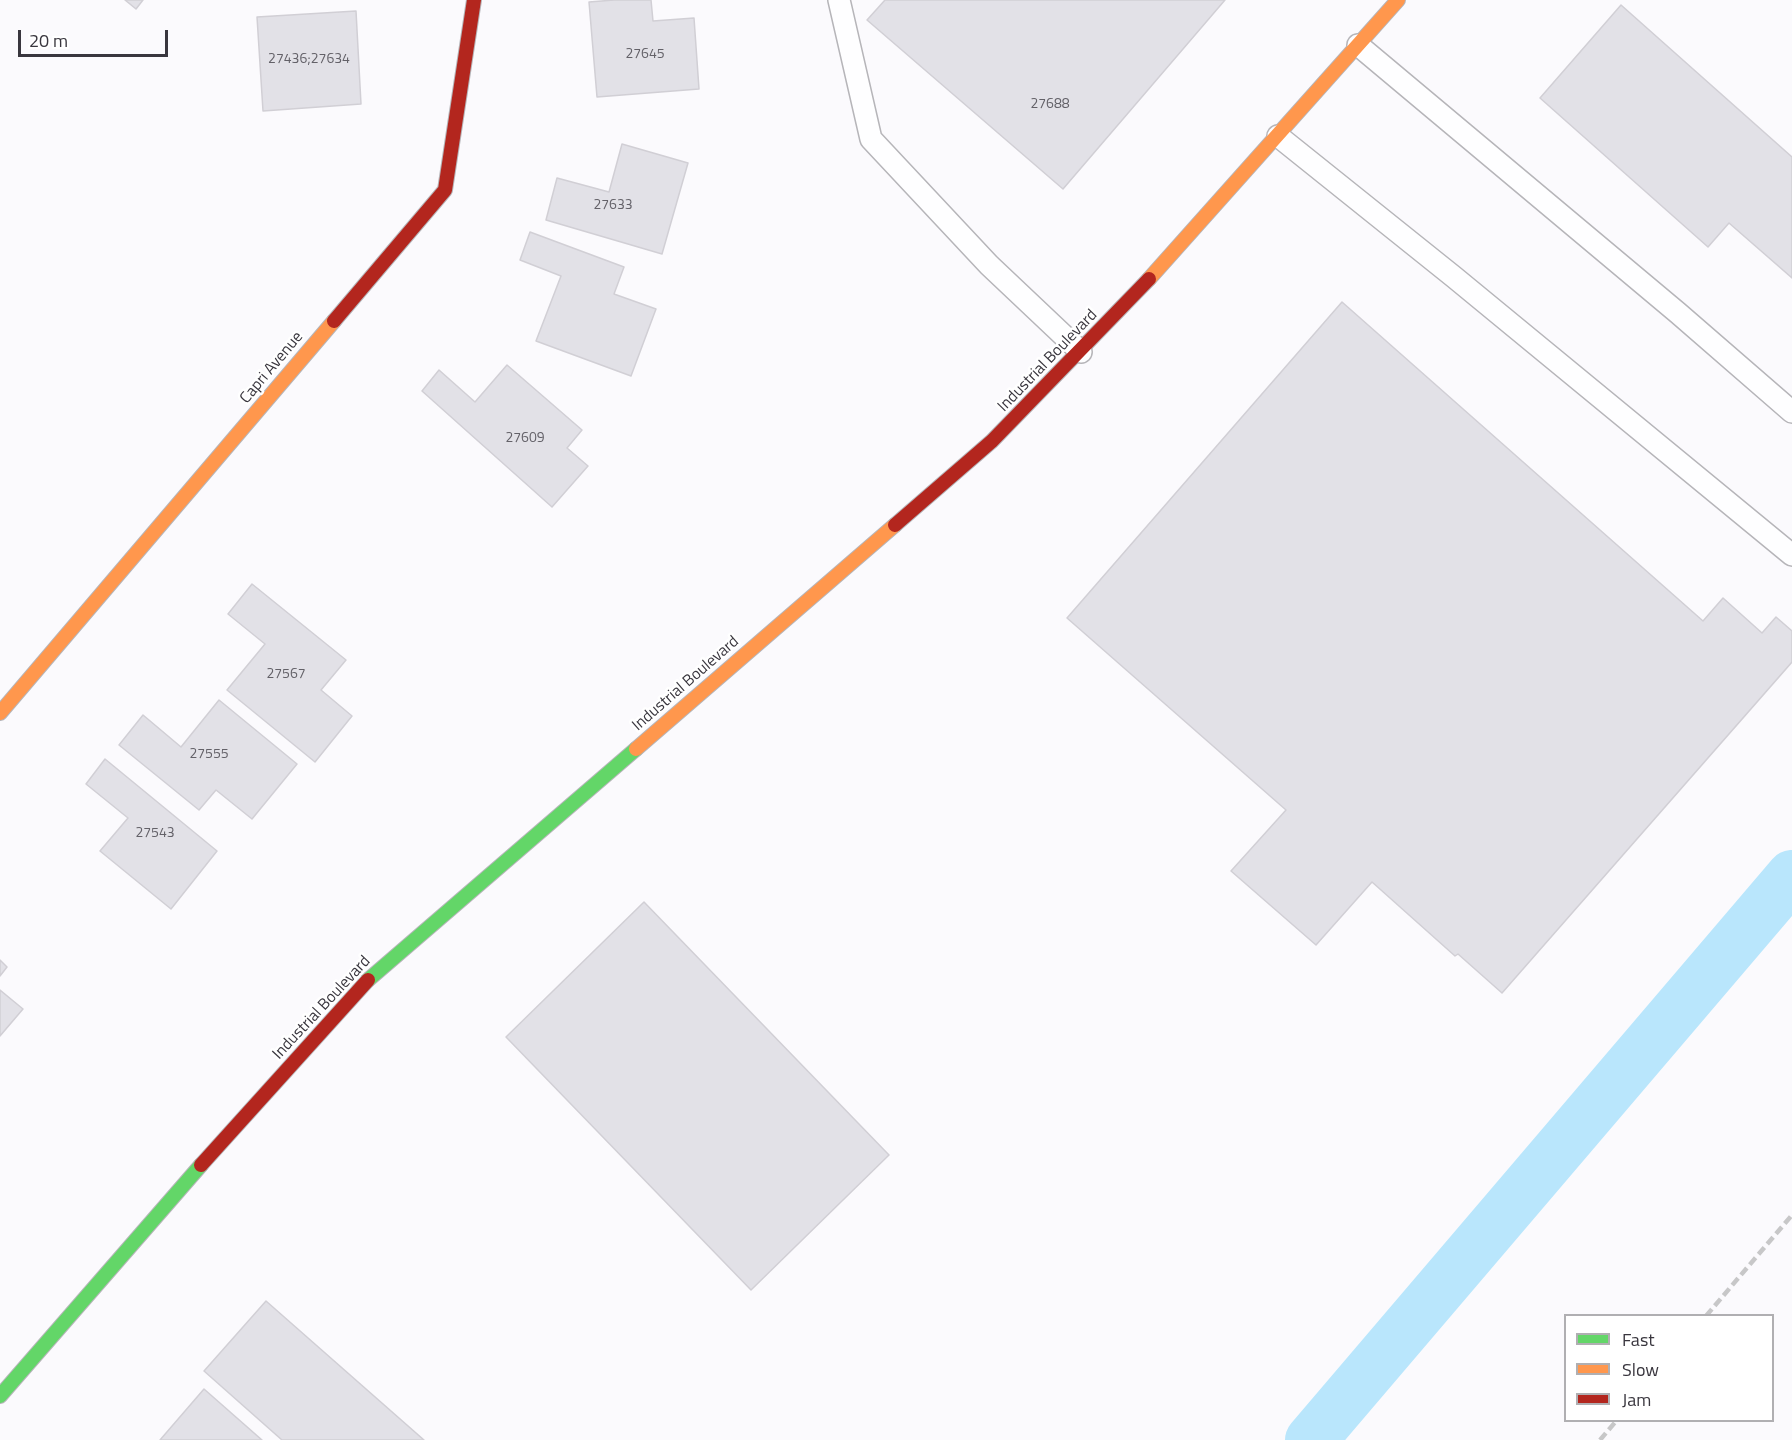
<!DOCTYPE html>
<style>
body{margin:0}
#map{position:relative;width:1792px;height:1440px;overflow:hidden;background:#fbfafd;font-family:"Titillium Web",sans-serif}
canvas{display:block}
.legend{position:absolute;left:1564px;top:1314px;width:210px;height:108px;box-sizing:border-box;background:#fff;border:2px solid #b0afb2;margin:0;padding:8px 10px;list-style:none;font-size:18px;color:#39363e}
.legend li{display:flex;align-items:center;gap:12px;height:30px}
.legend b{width:30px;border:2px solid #b0afb2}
.scale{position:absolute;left:18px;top:30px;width:150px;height:27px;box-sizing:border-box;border:3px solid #39363e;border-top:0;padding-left:8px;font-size:18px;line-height:21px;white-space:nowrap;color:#39363e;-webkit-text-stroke:4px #fff;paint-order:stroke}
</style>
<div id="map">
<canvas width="1792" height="1440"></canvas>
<ul class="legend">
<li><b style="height:8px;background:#63d668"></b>Fast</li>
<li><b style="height:8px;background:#ff974d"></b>Slow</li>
<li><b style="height:8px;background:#b3261e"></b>Jam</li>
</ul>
<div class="scale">20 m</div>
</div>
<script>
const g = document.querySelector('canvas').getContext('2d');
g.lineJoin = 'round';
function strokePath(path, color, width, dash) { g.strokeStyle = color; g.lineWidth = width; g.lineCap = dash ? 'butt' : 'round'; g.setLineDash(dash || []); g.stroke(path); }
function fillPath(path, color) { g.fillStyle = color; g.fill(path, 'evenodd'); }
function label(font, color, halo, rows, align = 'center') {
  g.font = font + ' "Titillium Web",sans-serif'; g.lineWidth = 5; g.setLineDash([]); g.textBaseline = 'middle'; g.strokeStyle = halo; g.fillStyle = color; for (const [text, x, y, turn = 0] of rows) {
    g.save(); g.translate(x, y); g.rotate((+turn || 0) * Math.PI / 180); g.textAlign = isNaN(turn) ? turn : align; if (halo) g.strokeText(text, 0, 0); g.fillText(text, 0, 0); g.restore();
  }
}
const canal = new Path2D(`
 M1311 1440 1792 876`);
const building = new Path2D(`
 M125 0H143L136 9Z
 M614 0H651L653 21 694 18 699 89 597 97 589 2Z
 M885 0H1225L1063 189 867 20Z
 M1621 5 1792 157V278L1729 223 1708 247 1540 98Z
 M356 11 361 104 263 111 257 17Z
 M622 144 688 163 662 254 546 220 557 178 609 192Z
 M530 232 624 267 614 294 656 309 631 376 536 341 561 276 520 260Z
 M1342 302 1703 621 1723 598 1762 633 1776 617 1792 631V662L1502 993 1458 954 1455 956 1372 882 1316 945 1231 871 1286 810 1067 618Z
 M507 365 582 430 567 448 588 466 552 507 422 391 439 370 475 402Z
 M252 584 346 660 321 690 352 716 315 762 227 690 265 644 228 614Z
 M219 700 297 764 252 819 216 790 199 810 119 745 143 715 181 747Z
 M105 759 217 851 171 909 100 851 128 818 86 784Z
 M644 902 889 1155 751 1290 506 1037Z
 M0 960 7 967 0 976Z
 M0 990 23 1009 0 1036Z
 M266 1301 424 1440H282L204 1371Z
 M204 1389 262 1440H160Z`);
const lane = new Path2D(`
 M839 0 871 139 989 265 1081 352
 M1358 45 1678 313 1792 412
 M1278 136 1454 277 1792 555`);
const fast = new Path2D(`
 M368 980 636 749
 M0 1396 201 1165`);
const slow = new Path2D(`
 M1149 279 1398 0
 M0 713 334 321
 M636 749 895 525`);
const jam = new Path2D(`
 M334 321 445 190 474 0
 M895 525 992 441 1149 279
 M201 1165 368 980`);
const rail = new Path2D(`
 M1706 1316 1792 1215
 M1600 1440 1617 1420`);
const numberNames = [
 ["27645",645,55],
 ["27436;27634",309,60],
 ["27688",1050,105],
 ["27633",613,206],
 ["27609",525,439],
 ["27567",286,675],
 ["27555",209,755],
 ["27543",155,834]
];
const streetNames = [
 ["Industrial Boulevard",1048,361,-46],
 ["Capri Avenue",272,368,-50],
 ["Industrial Boulevard",686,684,-41],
 ["Industrial Boulevard",322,1008,-47]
];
strokePath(canal, '#b9e6fc', 52);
fillPath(building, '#e2e1e7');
strokePath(building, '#d1cfd5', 1.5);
strokePath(lane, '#b6b5b9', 24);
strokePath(fast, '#b6b5b9', 16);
strokePath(slow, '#b6b5b9', 16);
strokePath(jam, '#b6b5b9', 16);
strokePath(lane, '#fefeff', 21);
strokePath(fast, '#63d668', 14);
strokePath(slow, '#ff974d', 14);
strokePath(jam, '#b3261e', 14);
strokePath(rail, '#c7c7c8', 4.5, [9, 4.5]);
label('14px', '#636168', null, numberNames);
label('16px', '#39363e', '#fff', streetNames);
</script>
